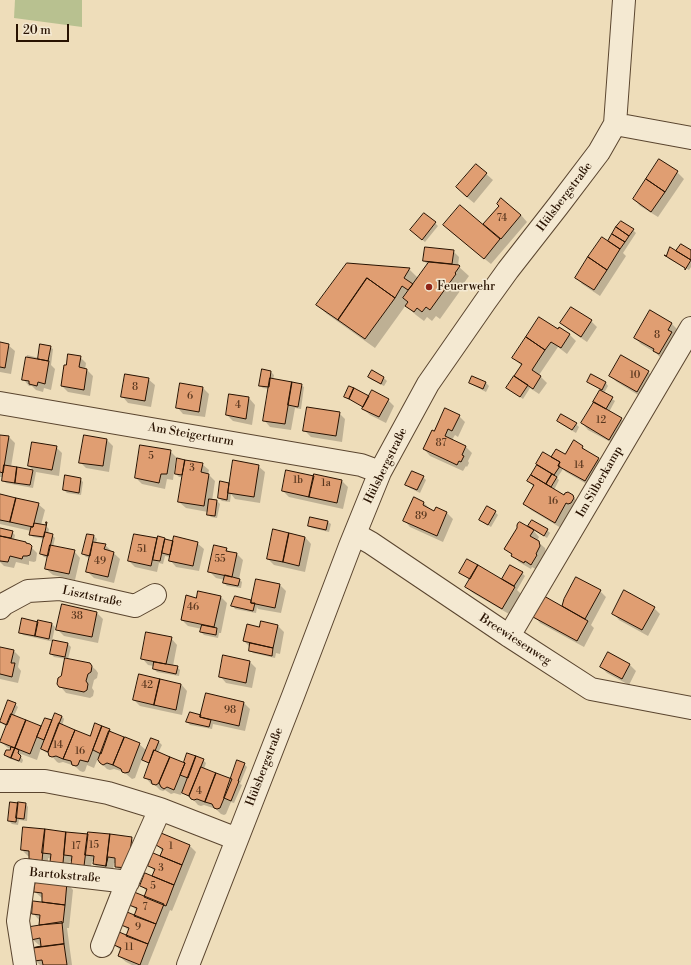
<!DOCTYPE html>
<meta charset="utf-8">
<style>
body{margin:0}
#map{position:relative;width:691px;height:965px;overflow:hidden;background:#eeddba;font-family:"Libre Bodoni",serif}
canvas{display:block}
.scale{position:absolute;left:16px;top:24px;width:53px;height:18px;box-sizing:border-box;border:2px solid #281201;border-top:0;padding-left:5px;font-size:12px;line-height:14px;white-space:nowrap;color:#281201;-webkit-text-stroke:3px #f4e9d2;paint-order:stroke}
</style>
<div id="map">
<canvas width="691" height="965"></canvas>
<div class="scale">20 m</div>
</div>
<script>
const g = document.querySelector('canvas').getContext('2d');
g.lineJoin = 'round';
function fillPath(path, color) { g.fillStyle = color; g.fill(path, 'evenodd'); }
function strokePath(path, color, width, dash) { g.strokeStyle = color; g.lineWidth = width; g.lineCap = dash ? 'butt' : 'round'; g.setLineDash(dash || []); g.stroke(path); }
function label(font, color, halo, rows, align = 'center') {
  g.font = font + ' "Libre Bodoni",serif'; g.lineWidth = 3; g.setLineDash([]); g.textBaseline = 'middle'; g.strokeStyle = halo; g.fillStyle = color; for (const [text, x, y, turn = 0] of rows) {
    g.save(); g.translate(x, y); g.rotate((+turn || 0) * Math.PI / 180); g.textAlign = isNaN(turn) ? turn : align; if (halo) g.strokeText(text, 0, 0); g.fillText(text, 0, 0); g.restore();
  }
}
const green = new Path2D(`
 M15 0H82V27L14 18Z`);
const shadow = new Path2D(`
 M660 160 677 172 684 179 658 217 640 206 634 199Z
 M476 165 493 180 474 203 463 194Z
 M500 206 521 215 527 222 491 264 451 232 445 225H483Z
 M435 223 438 226 425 242 414 233Z
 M633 230 636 233 623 253 626 256 600 296 582 284 576 277 608 242Z
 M453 251 459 257 458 266 469 276 464 283 465 284 440 319 436 316 432 321 427 317 424 321 416 315 406 305 375 348 327 314 317 305 409 269 418 278 428 265 424 261Z
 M691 251V267L689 270 669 259 667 256 677 252Z
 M651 311 672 324 678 330 665 360 660 357 656 353 641 344 635 338Z
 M591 321 597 327 587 342 568 329 561 323Z
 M558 330 569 334 576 341 567 354 558 347 539 375 547 383 539 394 530 388 523 399 507 388 522 366 513 358Z
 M0 343 8 345 15 351 11 374 0 372Z
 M50 347 53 349 51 365 55 369 51 390 44 388 43 392 36 390 32 386H29L23 379 27 355 39 358Z
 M622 356 648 372 655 378 643 398 617 382 610 376Z
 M80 357 86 363 85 370H87L93 376 90 396 68 392 62 386Z
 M271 372 274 375 273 380 301 385 304 387 301 409 295 408 291 430 270 427 264 420 269 389 263 388 260 386Z
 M372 372 384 378 387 381 384 386 372 380 369 377Z
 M592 375 606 383 608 386 604 393 615 401 609 412 621 419 628 425 616 445 588 430 582 423 601 390 591 384 588 381Z
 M473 377 486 383 489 386 486 392 473 385 470 382Z
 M148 379 155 385 151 407 128 403 122 396Z
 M181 384 203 388 209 394 205 417 183 414 177 407Z
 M230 395 249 398 255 405 252 425 233 421 227 415Z
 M345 396 368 397 388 400 394 406 386 423 370 415 363 409 368 408 347 397V398Z
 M339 413 345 419 342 442 311 437 304 430Z
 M459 416 465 422 458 437 455 435 452 440 466 447 472 453 468 461 469 463 467 467 466 466 463 471 430 456 424 449Z
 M558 421 576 424 579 427 576 433 561 424Z
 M0 436 9 437 15 443 11 467 34 471 29 466 56 447 62 453 59 476 36 472 33 488 6 483 3 480V477H0Z
 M107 440 113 446 109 472 86 468 80 462Z
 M582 447 589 453 598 459 605 465 592 487 566 472 563 469 557 478 559 480 554 490 564 496H572L579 503 561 528 531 510 524 504 534 487 528 481 538 465 555 460Z
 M170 451 176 457 173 480 167 479 165 489 142 484 136 478Z
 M178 460 202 464 209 470 208 474 215 481 212 501H217L220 504 217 518 211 517 208 514V512L186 508 179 502 186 462H184L181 477H179L176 474Z
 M258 466 265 472 260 503 235 499 231 494 230 502 222 501 219 498 221 482 229 484 230 485Z
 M315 477 342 481 348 487 343 509 289 497 283 491Z
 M423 477 426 480 420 493 410 488 407 485Z
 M80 479 83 482 81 495 67 493 64 490Z
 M0 495 38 504 45 510 41 525 46 526 49 529 48 534 52 535 55 538 53 547 74 551 80 558 75 580 53 575 46 569 49 558 44 557 41 554 45 539 33 537 30 534 31 531 0 524Z
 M415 498 424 503 430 509V510L435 512 437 508 447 513 453 519 443 542 410 527 404 520Z
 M495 512 498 515 491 527 480 520Z
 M328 522 331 524 329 532 312 528 309 526Z
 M529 526 547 530 550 533 547 538 533 530 539 537 537 541 545 548 546 553 537 570 532 567 531 569 519 562 506 549 533 530Z
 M0 529 12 532 15 535 14 540 26 543 29 545 37 553 36 561 34 562 29 561V565L16 562 14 568 4 566 0 562Z
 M274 531 305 537 311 544 305 572 274 565 268 559Z
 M87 535 94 536 97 539 96 543 105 545 120 559 114 583 94 578 88 572 91 558 86 557 83 554Z
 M135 535 157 539 158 540 159 538 165 539 167 541 173 543H197L204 549 199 571 176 567 170 560V557L165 556 163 564 159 563 157 572 135 567 129 561Z
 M226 549 230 552 237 554 243 560 239 579 242 582 241 588 227 586 224 583 225 580 216 578 209 571Z
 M511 566 522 573 525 576 517 590 521 594 509 614 473 593 466 587 470 580 461 573 502 580Z
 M279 584 286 591 281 613 258 609 257 607 256 613 235 609 233 606 251 601 252 602Z
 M600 591 606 597 591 625 594 628 584 647 540 623 534 616 562 608 565 599Z
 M221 597 227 603 221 633H219L218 638 204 635 201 632 202 629 188 626 182 620 197 599Z
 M654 608 660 614 648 636 619 620 613 613Z
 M97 613 103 619 98 643 64 636 57 629Z
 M39 622 52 624 55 627 52 641 68 644 71 647 68 659 89 664 96 670 98 673 97 678 94 680 92 688 94 691 93 696 90 698 66 693 60 686 66 659 54 657 51 654 54 642 23 635 20 632 39 623Z
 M261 622 278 626 284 632 280 654 276 653 275 658 253 653 250 650 251 648 244 641 260 628Z
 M171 638 177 645 173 666 177 667 180 670 179 676 157 672 154 669V666L148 665 142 658Z
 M0 648 14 651 20 657 18 667 21 671 18 683 0 679Z
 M608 653 630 665 636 671 629 685 607 673 601 667Z
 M224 656 250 662 256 668 252 688 226 683 220 676Z
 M139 675 181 684 187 691 182 715 140 706 134 700Z
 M206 694 244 703 250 709 245 731 213 724 212 729 190 725 187 722 200 715Z
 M15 704 18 707 14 716 42 727 45 719 52 722 62 716 64 719 62 726 91 737 96 724 110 730 113 733 112 734 139 744 147 751 151 739 159 742 162 745 158 753 184 764 188 754 203 760 206 763 204 769 231 779 244 764 247 767 240 784 242 785 234 803 231 802 226 814 224 815 221 814 216 809 204 805 201 806 198 805 191 797 186 795 182 792 181 795 174 793 171 794 165 790 163 791 160 790 155 785 151 784 145 777 150 764 146 762 142 759 135 778 132 779 125 773 121 771 114 769 110 770 107 769 101 763 98 758 94 768 87 765 85 771 83 772 80 771 75 766 63 762 59 763 57 762 50 754 45 752 41 748 37 760 21 754 20 756 23 760 22 763 8 758 5 755 13 750 8 748 1 742 8 726 4 725 1 722Z
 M26 804 28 807 27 821 19 820 18 825 12 824 9 821Z
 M24 828 89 835 131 838 137 844 122 873 116 866V863H114L113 871 100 870 94 864V861H92L90 871 79 870 72 864 73 861H70L69 869 57 868 51 859 48 858V867L36 865 30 859V856H28L22 850Z
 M157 845H189L196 852 172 911 170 910 148 965H132L126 962 119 956 121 951 115 945 127 937 129 931 123 925 135 917 137 911 131 905 145 898 147 892 141 885 153 878 155 872 149 865 161 857 163 852Z
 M67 883 73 890 69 928H67L72 965H40L35 960 42 947V945H39L32 939 40 926V920H39L33 913 42 903 43 898H42L35 892Z`);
const building = new Path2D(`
 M659 159 678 171 665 192 646 179Z
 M476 164 487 173 467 197 456 187Z
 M646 179 665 192 651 212 633 199Z
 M501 198 521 215 501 239 483 224 499 206 497 204Z
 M460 205 500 239 484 259 443 225Z
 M424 213 436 222 422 240 410 230Z
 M621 221 634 229 629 236 616 227Z
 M616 227 629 236 625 242 612 234Z
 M612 234 625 242 620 249 608 241Z
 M602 237 620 249 607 270 588 257Z
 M681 244 691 250V260L676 251Z
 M425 247 454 250 452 264 423 261Z
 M670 247 691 260 685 270V268L664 255 666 256Z
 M588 257 607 270 594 290 575 278Z
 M429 262 459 265 460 266 455 273 456 274 430 310 426 307 422 312 417 308 414 312 405 306 408 302 403 298Z
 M347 263 410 268 404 278 413 284 408 290 402 286 395 298 367 278 338 320 316 305Z
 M367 278 395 298 365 339 338 320Z
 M571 307 592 320 581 337 560 323Z
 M650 310 672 323 668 330 672 332 659 354 653 351 654 349 634 338Z
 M539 317 558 329 559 327 570 334 561 348 551 342 545 350 526 337Z
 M526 337 545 350 532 370 541 376 533 389 514 376 522 364 512 358Z
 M0 342 9 344 5 368 0 367Z
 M40 344 51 346 48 361 38 359Z
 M68 354 81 356 79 367 87 369 84 390 61 386 64 365H66Z
 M621 355 649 371 637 392 609 376Z
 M26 357 49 361 45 384 38 382 37 386 29 384V381L22 380Z
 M262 369 271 371 269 387 259 386Z
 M372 370 384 377 381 384 368 377Z
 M125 374 149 378 145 401 121 397Z
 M591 374 606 382 602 390 587 382Z
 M472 376 486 382 483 389 469 383Z
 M514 376 528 385 520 397 506 388Z
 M270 378 292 382 285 424 263 421Z
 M292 382 302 384 298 407 288 405Z
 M180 383 203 387 199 412 176 408Z
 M349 386 354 388 349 399 344 397Z
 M354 388 369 396 363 407 349 399Z
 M372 390 389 399 379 417 362 409Z
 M600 390 613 397 606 409 593 402Z
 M229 394 249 397 246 419 226 415Z
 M594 402 622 418 609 440 581 423Z
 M307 407 340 412 336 436 303 431Z
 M445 408 460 415 452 431 448 429 445 436 466 446 462 455 464 456 461 462 459 461 457 465 423 449 432 430 434 431Z
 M561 414 577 423 572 430 557 421Z
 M0 435 9 436 3 473 0 472Z
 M84 435 107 439 103 466 79 463Z
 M574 440 583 446 582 448 599 458 585 481 558 466 560 462 551 457 556 449 565 454Z
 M32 442 57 446 52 470 28 466Z
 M140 445 171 450 167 474H161L159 483 135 478Z
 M543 452 560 462 558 466H560L554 475 536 464Z
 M177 458 185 460 182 475 175 474Z
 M185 460 203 463 201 472 209 474 204 506 178 502Z
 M233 460 259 465 254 497 228 493Z
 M4 465 17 467 15 483 2 481Z
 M537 465 552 474 546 484 531 475Z
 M17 467 33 470 30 485 15 483Z
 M286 470 314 476 309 497 282 491Z
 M412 471 424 476 417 490 405 485Z
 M314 474 342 480 337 503 309 497Z
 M552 474 557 477 551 487 546 484Z
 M65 475 81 478 79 493 63 490Z
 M531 475 564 495 565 493 568 492 573 495 574 498 571 503 568 504 566 503 555 523 523 504 534 485 527 481Z
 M220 481 229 483 227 500 218 498Z
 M0 494 16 498 10 522 0 520Z
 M414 497 424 502 423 505 434 511 436 507 447 512 437 536 403 521Z
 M16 498 39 503 33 527 10 522Z
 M209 499 217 500 215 516 207 515Z
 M487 506 496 511 488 525 479 520Z
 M310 517 328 521 326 530 308 526Z
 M532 520 548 529 544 536 528 526Z
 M46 522H47L44 537 29 535 31 527H33L34 523 46 525Z
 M520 522 534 530 530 536 539 541 540 546 536 554 537 555 531 565 525 561 524 563 511 556 512 554 504 549 517 528V525L518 523Z
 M0 528 13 531 11 538 0 536Z
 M273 529 289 533 283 562 267 559Z
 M45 532 53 534 48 556 40 554Z
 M289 533 305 537 299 566 283 562Z
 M87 534 94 535 90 556 82 554Z
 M134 534 157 538 151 566 128 561Z
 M0 536 26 542V543L30 544 32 546 30 555 27 556H23L22 559 10 556 8 562 0 561Z
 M158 536 165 538 160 561 153 560Z
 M174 536 198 542 193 566 169 561Z
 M165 539 173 541 170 555 162 553Z
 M93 542 106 544 104 549 114 552 108 577 86 572Z
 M50 545 75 550 69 574 45 569Z
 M214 545 227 548 226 551 237 553 232 577 208 572Z
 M467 559 478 565 470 579 459 573Z
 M478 565 515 587 502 609 465 587Z
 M510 565 523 572 514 586 502 579Z
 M225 575 240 579 238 586 223 583Z
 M576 577 601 590 585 619 562 606 564 599Z
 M256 579 280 584 275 608 251 603Z
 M624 590 655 607 642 630 612 614Z
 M198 591 221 596 214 627 181 620 186 595 196 598Z
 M235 596 251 600V603H255L253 611 231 606Z
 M544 596 588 621 577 641 533 617Z
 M62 604 97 612 92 637 56 630Z
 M22 618 38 622 35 636 19 633Z
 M38 620 52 623 49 639 35 636Z
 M261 621 278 625 273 648 243 641 247 624 259 627Z
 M202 625 217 628 216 635 200 632Z
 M146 632 172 637 166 664 141 659Z
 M53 640 68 643 65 657 50 654Z
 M250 643 273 648 272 656 249 651Z
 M0 647 14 650 11 663H15L12 677 0 674Z
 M608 652 630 664 622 679 600 667Z
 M223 655 250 661 246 683 219 677Z
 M65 658 90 663 92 666 91 672 88 674 86 681 88 684 87 690 84 692 59 687 57 684 58 678 61 676Z
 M154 662 178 666 176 674 153 669Z
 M139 674 160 679 154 705 133 700Z
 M160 679 181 684 176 710 154 705Z
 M206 693 244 702 239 726 200 717Z
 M8 700 16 703 7 725 0 722V721Z
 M190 712 201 715 200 717 211 720 209 727 186 722Z
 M55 713 62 716 48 752 41 749Z
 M11 714 26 720 15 748 0 742Z
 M45 718 52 720 44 740 37 737Z
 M26 720 41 726 30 754 15 748Z
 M59 723 75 730 63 759 56 756 52 757 49 756 48 752Z
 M95 723 102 726 88 762 80 760 78 765 76 766 72 765 71 761 63 759 75 730 90 736Z
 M102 726 110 729 101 754 93 750Z
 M109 731 124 737 113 765 107 763 103 765 100 763 98 760Z
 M125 737 140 743 129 772 125 773 122 772 121 769 113 765Z
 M151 738 159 741 155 751 154 750 149 763 142 760Z
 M11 747 15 748 11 758 4 755 6 750H10Z
 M15 748 19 750 18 753 21 756 19 761 11 758Z
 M154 750 170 757 159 783 156 785 152 784 151 780 144 778Z
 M187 753 196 756 188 778 180 775 185 763 184 762Z
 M196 756 204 759 189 796 182 793Z
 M170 757 185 763 174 790 167 787 164 789 161 787 159 783Z
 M237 760 245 763 238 781H239L231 801 224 798Z
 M201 767 216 773 205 802 197 799 194 800 191 799 189 796Z
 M216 773 232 779 220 808 217 809 214 808 212 804 205 802Z
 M10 802 18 803 16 822 8 821Z
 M18 802 26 803 24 819 16 818Z
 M23 827 45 829 42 861 29 859V851L21 850Z
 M45 829 66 832 63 863 50 862 51 854 42 853Z
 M66 832 88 834 84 866 71 864 72 856 64 855Z
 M88 832 110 834 106 866 93 864 94 856 85 855Z
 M161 833 190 845 182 865 160 856 163 849 156 845Z
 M110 834 132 837 128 868 115 867V858L108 857 106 866Z
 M153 853 182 865 174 885 152 876 155 869 148 866Z
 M145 873 174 885 166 906 144 897 147 889 140 886Z
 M36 879 67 882 65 905 42 902V893L34 892Z
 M134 892 164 904 156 924 134 916 137 908 129 905Z
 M33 901 65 905 63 923 39 925 40 915 32 914Z
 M127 912 156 924 148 944 126 936 129 928 121 925Z
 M62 922 64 944 33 948 41 946 40 938 31 940 30 927Z
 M119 932 148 944 140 965 118 956 121 948 114 945Z
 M64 944 67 965H43L42 960 34 961 33 948Z`);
const minor = new Path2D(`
 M615 124 691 138
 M0 403 361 465 380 472
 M355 534 371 543 509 636 591 689 691 708
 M0 608 4 604 28 591 60 589 135 606 155 595
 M509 636 691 328
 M0 781H45L108 793 160 809 237 839
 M102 946 124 890 160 809
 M25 965 18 921 25 870 128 882
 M188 965 293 696 350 546 380 472 428 384 485 302 508 270 558 206 599 152 615 124 624 0`);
const markers = [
 [429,287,4,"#8f2418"]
];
const numberNames = [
 ["74",502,219],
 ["8",657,336],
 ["10",635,376],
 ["8",135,388],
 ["6",190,397],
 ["4",238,406],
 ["12",601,421],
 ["87",441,444],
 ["5",151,457],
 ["14",579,466],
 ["3",192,469],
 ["1b",298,481],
 ["1a",326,484],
 ["16",553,502],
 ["89",421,517],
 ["51",142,550],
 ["55",220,560],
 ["49",100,562],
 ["46",193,608],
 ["38",77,617],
 ["42",147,686],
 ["98",230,711],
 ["14",58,746],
 ["16",80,752],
 ["4",199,792],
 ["15",94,846],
 ["17",76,847],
 ["1",171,847],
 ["3",161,869],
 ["5",153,887],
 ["7",145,908],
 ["9",138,928],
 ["11",129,948]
];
const streetNames = [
 ["Hülsbergstraße",565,197,-53],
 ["Am Steigerturm",191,435,10],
 ["Hülsbergstraße",386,466,-64],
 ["Im Silberkamp",600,482,-60],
 ["Lisztstraße",92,597,12],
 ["Breewiesenweg",515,640,33],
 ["Hülsbergstraße",265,767,-69],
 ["Bartokstraße",65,876,5]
];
const poiNames = [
 ["Feuerwehr",437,287]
];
fillPath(green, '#b8c190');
fillPath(shadow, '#0003');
fillPath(building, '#e09e72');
strokePath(building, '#281201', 1);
strokePath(minor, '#5a452f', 24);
strokePath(minor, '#f4e9d2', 22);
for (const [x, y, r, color] of markers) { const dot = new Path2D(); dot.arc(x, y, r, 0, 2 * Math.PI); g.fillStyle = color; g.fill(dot); strokePath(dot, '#f4e9d2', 1.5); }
label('10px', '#56351d', null, numberNames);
label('12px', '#281201', '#f4e9d2', streetNames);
label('12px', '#281201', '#f4e9d2', poiNames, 'left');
</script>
